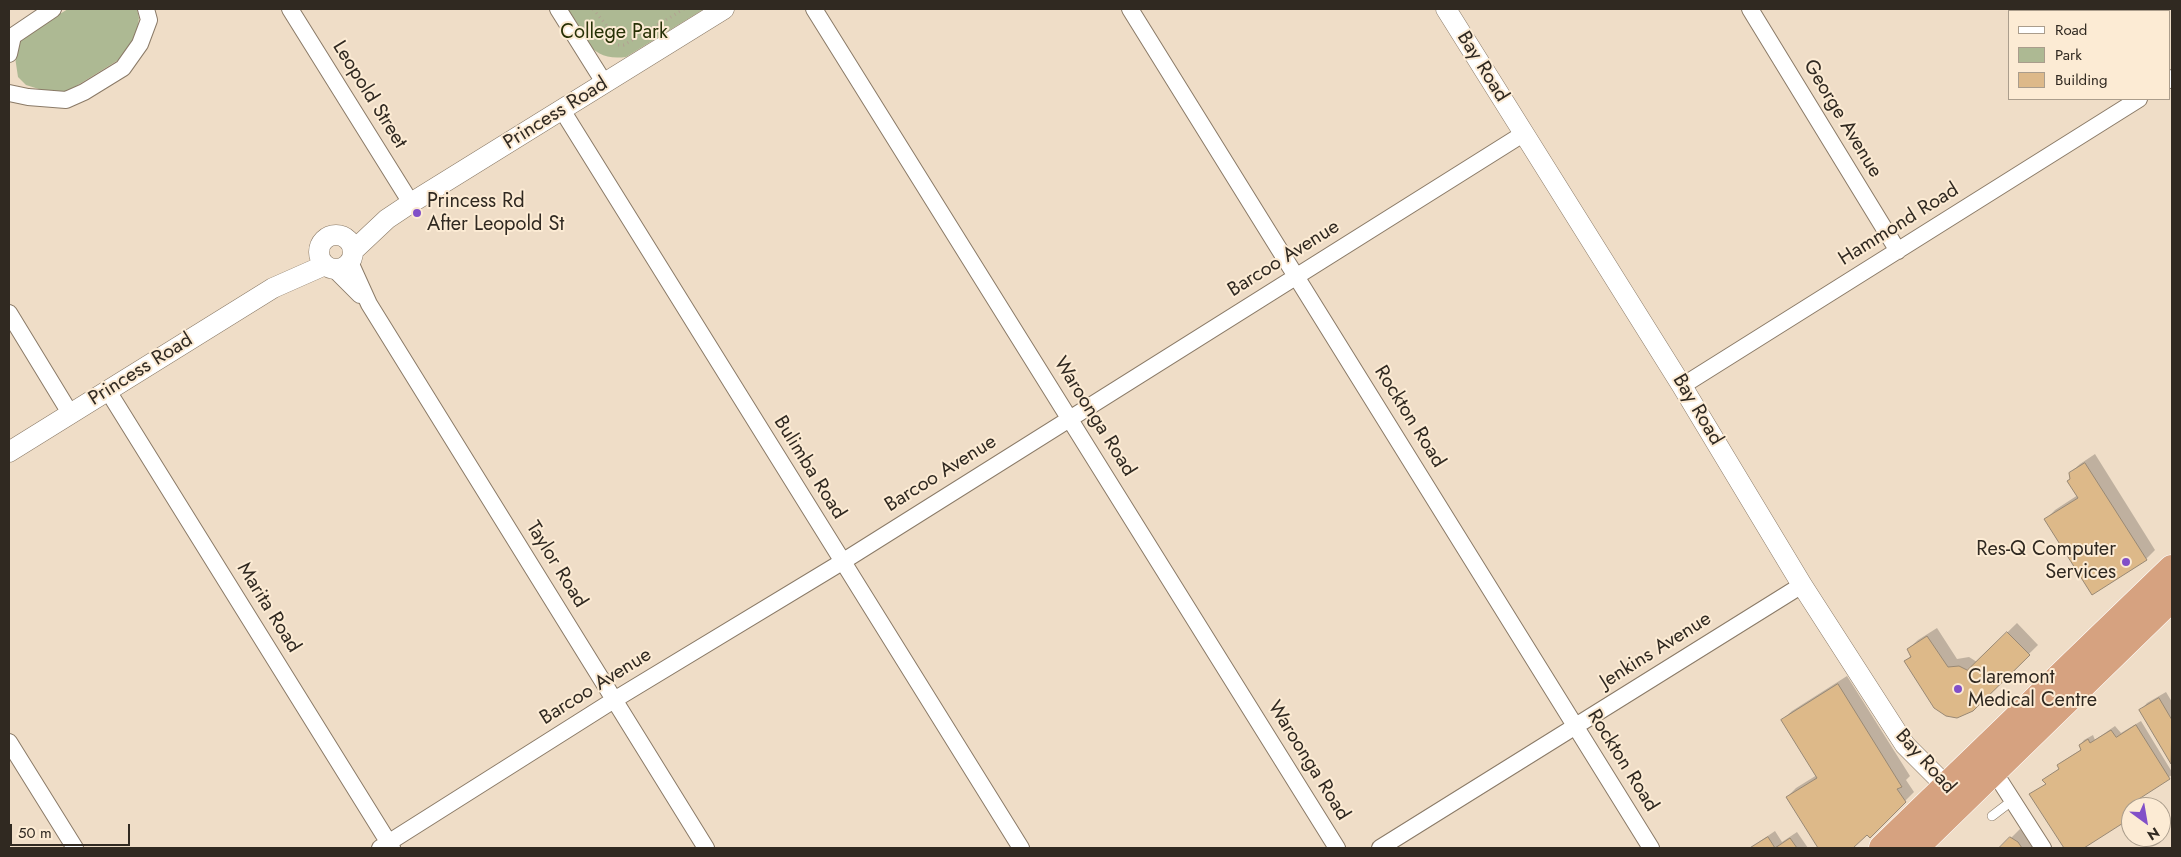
<!DOCTYPE html>
<style>
body{margin:0}
#map{position:relative;width:2181px;height:857px;overflow:hidden;background:#efddc7;font-family:Jost,sans-serif}
canvas{display:block}
.frame{position:absolute;inset:0;border:10px solid #302921;pointer-events:none}
.legend{position:absolute;left:2008px;top:10px;width:162px;height:90px;box-sizing:border-box;background:#fcebd4;border:1px solid #aa9d8c;margin:0;padding:6px 9px;list-style:none;font-size:15px;color:#302921}
.legend li{display:flex;align-items:center;gap:10px;height:25px}
.legend b{width:25px;border:1px solid #aa9d8c}
.north{position:absolute;left:2121px;top:797px;width:50px;height:50px;box-sizing:border-box;background:#fcebd4;border:1px solid #aa9d8c;border-radius:50%;rotate:148deg;font-size:14px;font-weight:700;line-height:20px;text-align:center;color:#302921}
.north::after{content:'';display:block;margin:auto;width:18px;height:22px;background:#8250c8;clip-path:polygon(50% 0,100% 100%,50% 72%,0 100%)}
.scale{position:absolute;left:10px;top:824px;width:120px;height:22px;box-sizing:border-box;border:2px solid #302921;border-top:0;padding-left:6px;font-size:15px;line-height:18px;white-space:nowrap;color:#302921;-webkit-text-stroke:4px #fcebd4;paint-order:stroke}
</style>
<div id="map">
<canvas width="2181" height="857"></canvas>
<div class="frame"></div>
<ul class="legend">
<li><b style="height:6px;background:#fff"></b>Road</li>
<li><b style="height:14px;background:#adb993"></b>Park</li>
<li><b style="height:14px;background:#ddb989"></b>Building</li>
</ul>
<div class="north">N</div>
<div class="scale">50 m</div>
</div>
<script>
const g = document.querySelector('canvas').getContext('2d');
g.lineJoin = 'round';
function fillPath(path, color) { g.fillStyle = color; g.fill(path, 'evenodd'); }
function strokePath(path, color, width, dash) { g.strokeStyle = color; g.lineWidth = width; g.lineCap = dash ? 'butt' : 'round'; g.setLineDash(dash || []); g.stroke(path); }
function label(font, color, halo, rows, align = 'center') {
  g.font = font + ' Jost,sans-serif'; g.lineWidth = 4; g.setLineDash([]); g.textBaseline = 'middle'; g.strokeStyle = halo; g.fillStyle = color; for (const [text, x, y, turn = 0] of rows) {
    g.save(); g.translate(x, y); g.rotate((+turn || 0) * Math.PI / 180); g.textAlign = isNaN(turn) ? turn : align; if (halo) g.strokeText(text, 0, 0); g.fillText(text, 0, 0); g.restore();
  }
}
const green = new Path2D(`
 M68 9H137L139 18 135 44 128 54 65 93 58 95 26 85 18 77 15 57 20 38Z
 M566 9H704L626 57C590 62 583 36 566 9Z`);
const shadow = new Path2D(`
 M2095 454 2155 550 2146 559 2046 519 2055 510 2078 495 2070 473 2080 464Z
 M2017 623 2038 645 1972 710 1905 661 1912 655 1908 649 1918 640 1937 628 1957 659 1969 657 1977 662Z
 M1847 676 1910 776 1906 780 1914 792 1870 836 1867 833 1851 848H1819L1787 797 1796 788 1817 775 1782 720 1792 711Z
 M2166 692 2172 702V762L2141 710 2147 703Z
 M2141 721 2172 772V775L2132 801 2136 807H2131V816L2082 848H2065L2031 795 2047 783 2044 780 2060 768 2058 765 2063 761 2082 749 2080 745 2084 740 2093 735 2095 740 2115 726 2121 733Z
 M2020 829 2027 833 2036 848H2001Z
 M1775 831 1782 842 1797 832 1808 848H1750Z`);
const building = new Path2D(`
 M2085 463 2147 560 2092 595 2044 519 2078 498 2067 481 2070 479 2069 473Z
 M2007 632 2030 655 1973 711 1957 718 1946 716 1934 708 1904 661 1911 657 1907 649 1927 636 1948 667 1959 666 1967 670Z
 M1838 684 1902 787 1897 789 1906 802 1870 838 1867 835 1853 848H1818L1786 797 1817 778 1781 720Z
 M2159 698 2172 720 2171 764 2139 710Z
 M2136 725 2170 779 2128 806 2131 811V818L2084 848H2064L2029 794 2046 784 2042 780 2059 769 2057 765 2081 750 2079 745 2088 739 2090 743 2111 730 2116 737Z
 M1768 837 1775 848 1790 838 1797 848H1750Z
 M2010 837 2018 842 2022 848H1999Z`);
const path = new Path2D(`
 M593 9 608 27 613 41 617 45H624L684 9`);
const service = new Path2D(`
 M1992 816 2013 800`);
const minor = new Path2D(`
 M290 9 411 203
 M558 9 605 84
 M814 9 1337 848
 M1130 9 1651 848
 M1750 9 1898 251
 M2055 9 2057 11
 M9 54 13 36 53 9
 M2170 80 2172 78
 M9 93 28 97 66 100 84 92 123 68 140 44 149 20 146 9
 M562 110 1021 848
 M350 262 369 304 706 848
 M334 269 360 295
 M9 313 70 413
 M1682 386 2139 99
 M108 391 392 848
 M9 742 75 848
 M1993 770 2043 848
 M380 848 614 700 842 562 1523 134
 M1380 848 1802 585`);
const tertiary = new Path2D(`
 M1446 9 1682 386 1802 585 1905 745 1956 796
 M319 252a17 17 0 1 1 34 0a17 17 0 1 1-34 0Z
 M353 251 387 219 411 203 724 9
 M9 452 273 288 325 265`);
const trunk = new Path2D(`
 M1883 848 2172 569
 M1914 848 2172 597`);
const markers = [
 [417,213,5,"#8250c8"],
 [2126,562,5,"#8250c8"],
 [1958,689,5,"#8250c8"]
];
const parkNames = [
 ["College Park",614,33]
];
const streetNames = [
 ["Bay Road",1482,67,58],
 ["Leopold Street",369,95,58],
 ["Princess Road",556,114,-32],
 ["George Avenue",1842,119,59],
 ["Hammond Road",1899,225,-32],
 ["Barcoo Avenue",1284,259,-32],
 ["Princess Road",141,370,-32],
 ["Bay Road",1697,410,59],
 ["Waroonga Road",1094,417,58],
 ["Rockton Road",1409,417,58],
 ["Bulimba Road",809,468,58],
 ["Barcoo Avenue",941,474,-32],
 ["Taylor Road",556,565,58],
 ["Marita Road",268,608,58],
 ["Jenkins Avenue",1656,651,-32],
 ["Barcoo Avenue",596,687,-32],
 ["Waroonga Road",1308,761,58],
 ["Rockton Road",1622,761,58],
 ["Bay Road",1925,762,48]
];
const poiNames = [
 ["Princess Rd",427,202],
 ["After Leopold St",427,225],
 ["Res-Q Computer",2116,550,"right"],
 ["Services",2116,573,"right"],
 ["Claremont",1968,678],
 ["Medical Centre",1968,701]
];
fillPath(green, '#adb993');
fillPath(shadow, '#0003');
fillPath(building, '#ddb989');
strokePath(building, '#988874', 1);
strokePath(service, '#8a7a67', 10);
strokePath(minor, '#8a7a67', 18);
strokePath(tertiary, '#8a7a67', 21);
strokePath(trunk, '#fff', 29);
strokePath(path, '#b2a392', 3, [1, 4]);
strokePath(service, '#fff', 9);
strokePath(minor, '#fff', 16);
strokePath(tertiary, '#fff', 20);
strokePath(trunk, '#d6a280', 28);
for (const [x, y, r, color] of markers) { const dot = new Path2D(); dot.arc(x, y, r, 0, 2 * Math.PI); g.fillStyle = color; g.fill(dot); strokePath(dot, '#fcebd4', 2); }
label('20px', '#273106', '#fcebd4', parkNames);
label('20px', '#302921', '#fcebd4', streetNames);
label('20px', '#302921', '#fcebd4', poiNames, 'left');
</script>
